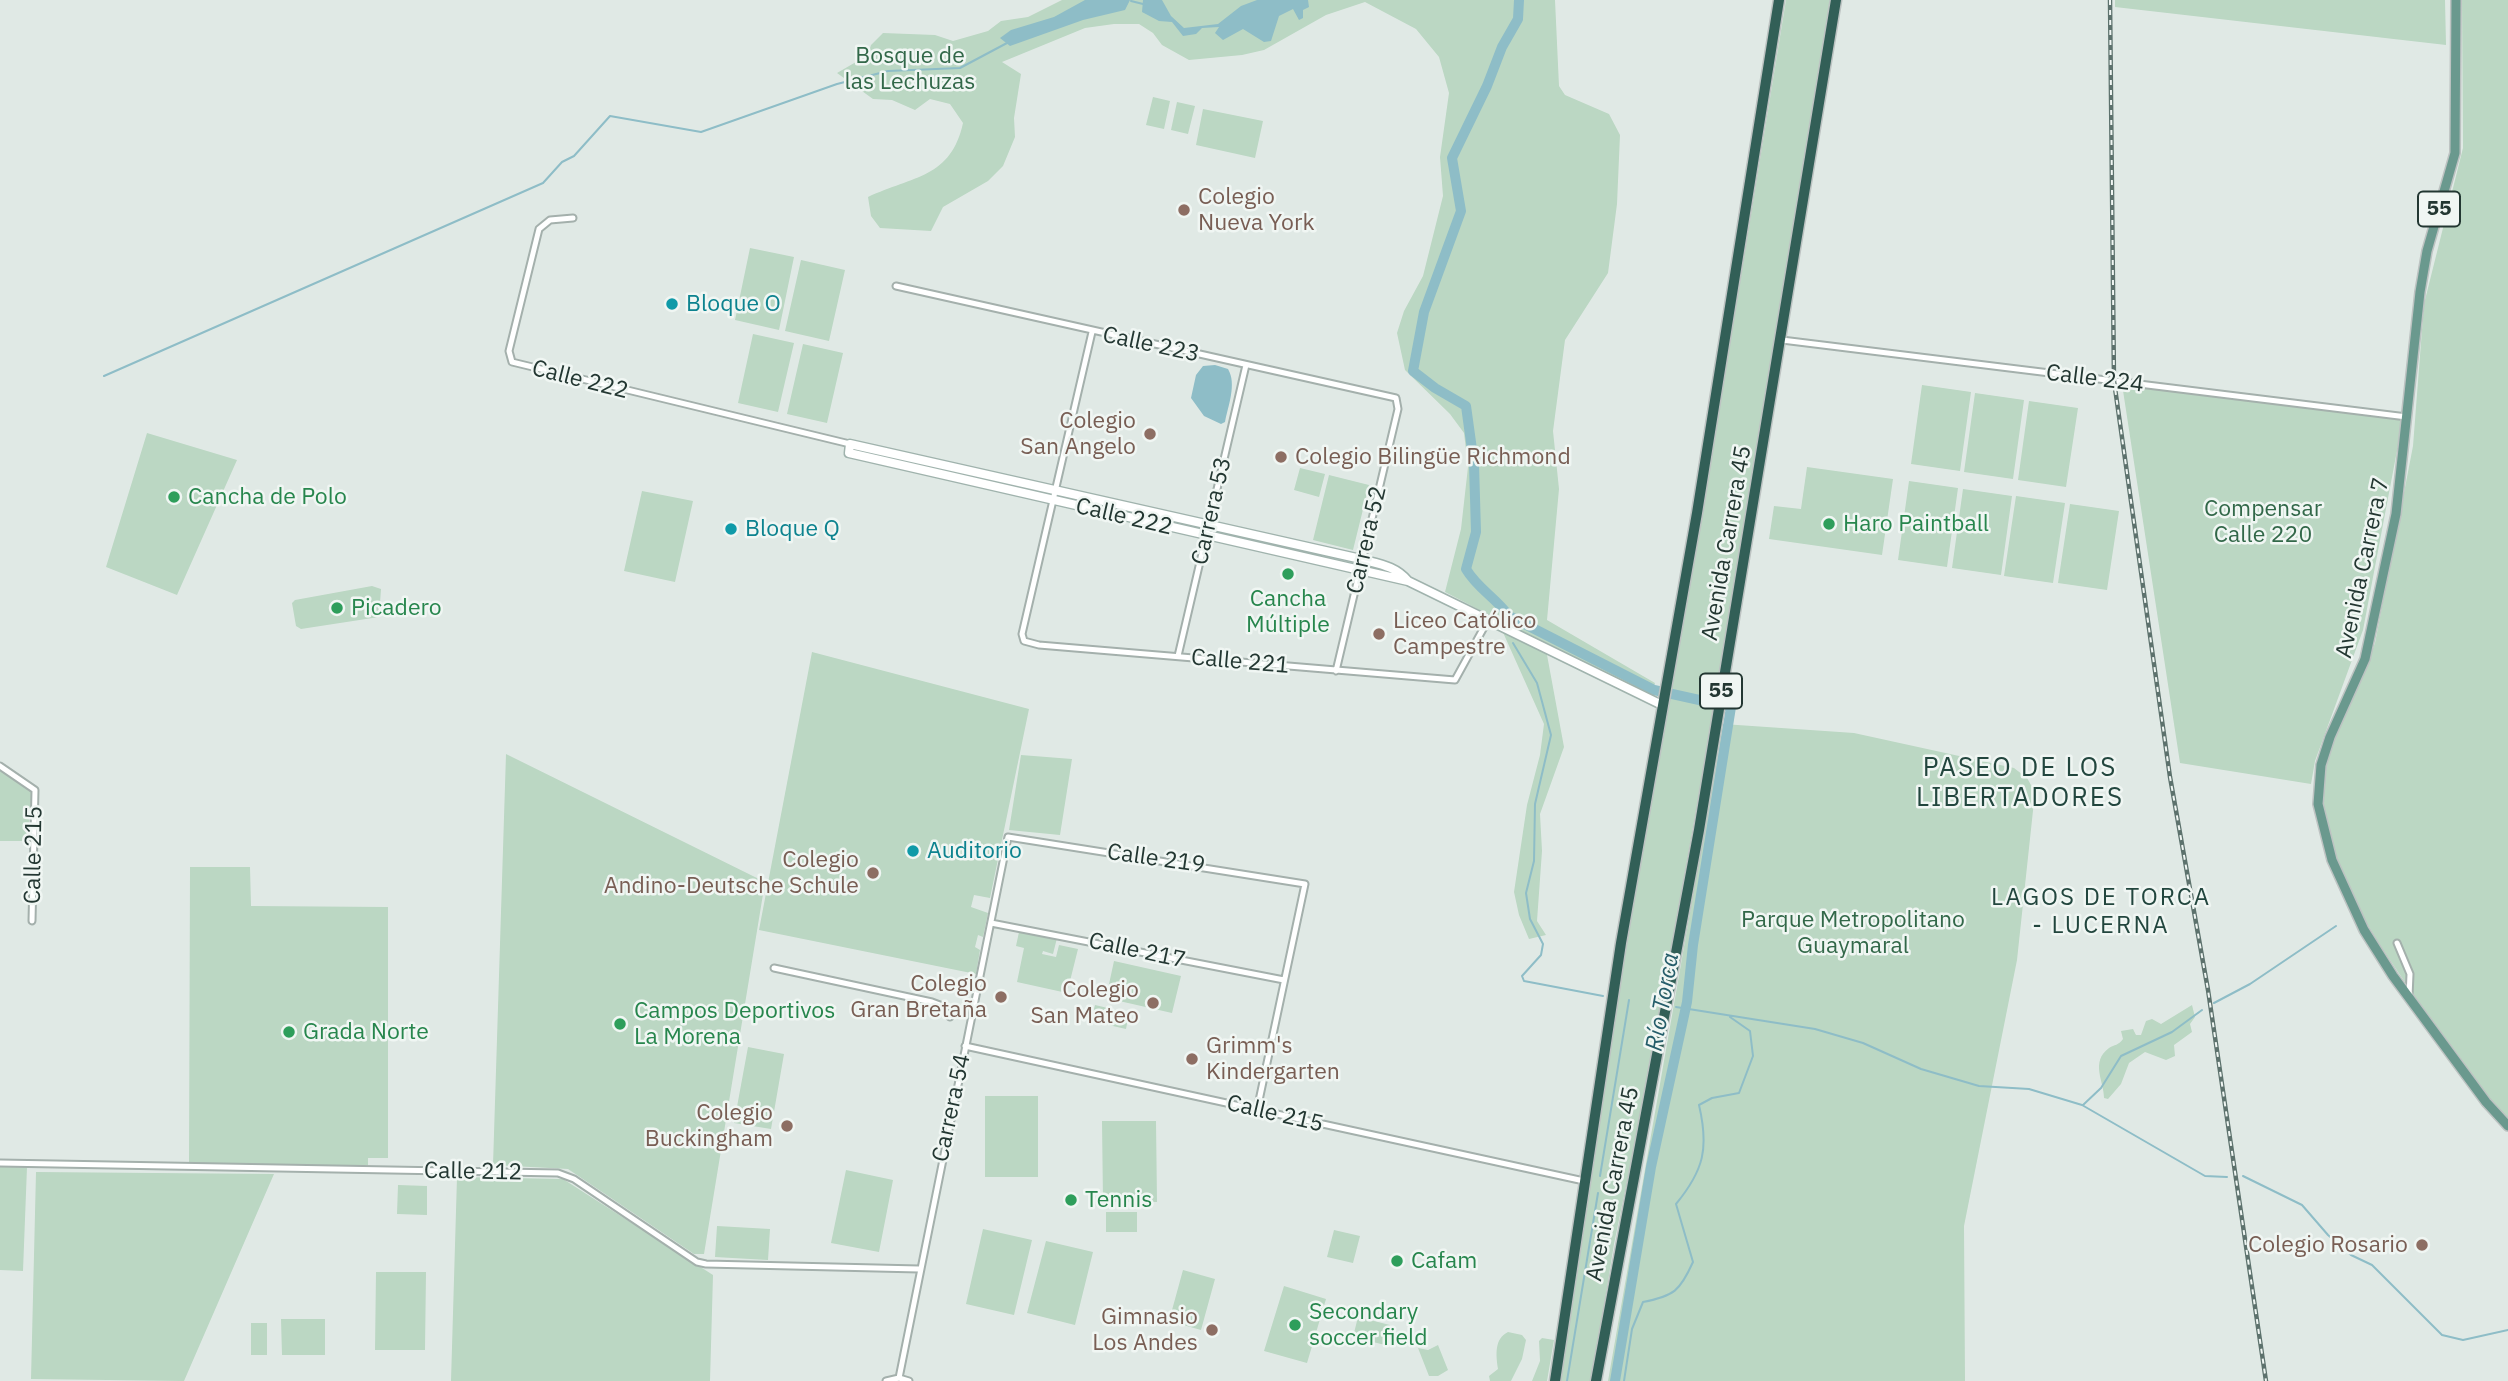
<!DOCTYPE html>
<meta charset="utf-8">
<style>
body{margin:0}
canvas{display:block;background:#e0e9e5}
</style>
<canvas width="2508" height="1381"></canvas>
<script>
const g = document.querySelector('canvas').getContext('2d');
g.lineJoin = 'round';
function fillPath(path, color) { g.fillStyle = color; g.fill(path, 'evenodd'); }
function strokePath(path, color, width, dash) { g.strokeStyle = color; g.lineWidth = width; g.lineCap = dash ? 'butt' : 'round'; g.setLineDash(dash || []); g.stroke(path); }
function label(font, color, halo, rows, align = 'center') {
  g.font = font + ' "IBM Plex Sans",sans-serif'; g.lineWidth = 5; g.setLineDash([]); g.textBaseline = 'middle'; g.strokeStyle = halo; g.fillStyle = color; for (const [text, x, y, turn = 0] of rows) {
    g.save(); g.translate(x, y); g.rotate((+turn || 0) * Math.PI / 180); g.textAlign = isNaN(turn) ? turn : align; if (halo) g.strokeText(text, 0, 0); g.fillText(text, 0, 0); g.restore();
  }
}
const green = new Path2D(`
 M1062 0H1555L1559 86 1565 95 1609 114 1620 135 1617 204 1608 273 1565 340 1553 431 1559 489 1547 620 1655 683 1651 694 1545 644 1564 747 1540 814 1542 851 1537 921 1546 935 1529 939 1519 915 1514 892 1527 805 1540 755 1544 724 1497 619 1445 592 1461 529 1468 467 1464 433 1450 414 1405 370 1397 333 1404 311 1423 276 1443 196 1440 157 1449 93 1439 57 1416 29 1365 2 1326 15 1264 50 1242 55 1189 60 1162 45 1153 33 1139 24H1114L1085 28 1002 62 1021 74 1014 118 1015 137 1003 166 988 181 943 207 931 231 880 228 871 216 868 197C913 176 951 178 963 123L950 104 930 99 915 110 892 100 873 99 837 73 868 55 871 45 883 33 935 35 953 41 988 31 1001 21 1028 17Z
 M1786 0H1832L1715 704 1646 1090 1614 1244 1592 1381H1559L1577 1276 1626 936 1707 485Z
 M2115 0H2445L2446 45 2115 7Z
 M2462 0H2508V1122C2488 1099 2472 1074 2454 1049 2409 988 2322 877 2322 798 2321 743 2358 694 2375 643L2413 446 2424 304 2463 148Z
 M1153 97 1170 101 1164 129 1146 125Z
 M1177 102 1195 106 1188 134 1171 130Z
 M1203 109 1263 121 1255 158 1196 145Z
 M750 248 794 257 779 330 735 320Z
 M801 260 845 270 829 341 785 331Z
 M753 334 794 343 778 412 738 403Z
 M803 344 843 353 827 423 787 414Z
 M2122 384 2403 419 2363 630 2315 761 2311 784 2180 763Z
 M1922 385 1971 392 1960 471 1911 464Z
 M1975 393 2024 400 2013 479 1964 472Z
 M2029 401 2078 408 2066 487 2018 480Z
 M147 433 237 460 177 595 106 567Z
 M1807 467 1893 479 1882 555 1769 539 1774 506 1801 509Z
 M1300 468 1325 474 1319 497 1294 490Z
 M1329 475 1369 485 1353 550 1313 540Z
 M1909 481 1958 488 1947 567 1898 560Z
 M1963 489 2012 496 2001 575 1952 568Z
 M642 491 693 501 675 582 624 571Z
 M2016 496 2065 503 2053 583 2004 576Z
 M2070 504 2119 511 2107 590 2058 583Z
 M372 586 381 589 379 617 301 629 296 626 292 603 295 600Z
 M812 652 1029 709 990 898 974 895 971 907 988 913 983 937 978 935 975 947 980 950 976 974 759 930Z
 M1723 724 1854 733 2014 768 2027 778 2035 792 2017 960 1964 1226 1965 1381H1608Z
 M506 754 765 882 704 1254H694L568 1169 493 1165Z
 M1021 755 1072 759 1060 835 1009 830Z
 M0 771 33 791 27 841H0Z
 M190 867H250L251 906 388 907V1158H368V1165H189Z
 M1019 932 1057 938 1053 954 1043 951 1042 954 1056 957 1059 945 1078 949 1067 993 1017 982 1024 948 1016 946Z
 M1114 961 1181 976 1172 1013 1106 998Z
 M1095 1005 1129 1013 1126 1029 1091 1021Z
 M2192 1005 2195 1017 2190 1024 2192 1032 2174 1045 2175 1056 2166 1060 2145 1052 2129 1063 2121 1084 2108 1099 2104 1098C2104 1081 2090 1062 2109 1048 2115 1044 2118 1046 2123 1039L2121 1031 2133 1029 2136 1035H2141L2146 1021 2152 1019 2161 1024Z
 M748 1047 784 1054 771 1129 734 1123Z
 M985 1096H1038V1177H985Z
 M1102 1121H1156L1157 1202H1103Z
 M0 1167H27L23 1271 0 1270Z
 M846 1170 893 1180 879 1252 831 1243Z
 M36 1172 274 1174 184 1381 31 1379Z
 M457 1177 563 1179 713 1275 710 1381H451Z
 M398 1185 427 1186V1215L397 1214Z
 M1106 1212H1137V1232H1106Z
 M717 1226 770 1229 768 1260 715 1257Z
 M983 1229 1032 1240 1014 1315 966 1304Z
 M1334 1230 1360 1236 1353 1263 1327 1257Z
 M1046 1241 1093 1252 1075 1325 1027 1313Z
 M1183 1270 1215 1279 1201 1330 1169 1321Z
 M376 1272H426L425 1350H375Z
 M1284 1286 1326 1299 1307 1363 1264 1351Z
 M1358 1317 1390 1325 1385 1345 1353 1337Z
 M281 1319H325V1355H282Z
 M251 1323H267V1355H251Z
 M1508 1332 1522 1335 1526 1340 1522 1359 1511 1381H1490L1489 1376 1498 1369C1496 1355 1494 1339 1508 1332Z
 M1542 1338 1554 1340 1547 1381H1532L1540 1361 1539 1341Z
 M1438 1345 1448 1370 1438 1376H1429L1418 1348 1428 1350Z`);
const water = new Path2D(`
 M1085 0H1130L1125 10 1083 20 1010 46 1000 38 1011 30 1054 17Z
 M1143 0H1162L1171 16 1184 28 1218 24 1241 6 1257 0H1308L1309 7 1303 10V18L1299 20 1293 9 1279 16 1271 41 1264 42 1243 29 1223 40 1215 33 1219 27 1202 28 1196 34 1183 36 1172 22 1159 21 1142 12Z
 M1215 365 1228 369C1237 384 1228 406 1225 422L1221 424 1204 416 1191 398 1196 375 1203 366Z`);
const stream = new Path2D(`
 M1131 1 1143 4
 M104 376 543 183 562 162 574 156 610 116 701 132 837 84 888 71 960 68 1007 43
 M1513 643 1537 683 1551 735 1535 804 1534 861 1526 893 1530 919 1543 944 1541 955 1522 976 1524 981 1603 996
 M2214 1003 2250 984 2336 926
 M1676 1007 1815 1029 1863 1043 1921 1069 1979 1086 2029 1089 2082 1105 2205 1176 2227 1177
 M2083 1105 2101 1088 2121 1056 2172 1032 2202 1010
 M1600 1176 1629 1000
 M2243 1176 2302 1205 2328 1235 2351 1255 2372 1265 2442 1335 2463 1340 2508 1330
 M1567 1381 1598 1193
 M1624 1381 1632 1329 1643 1302C1674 1296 1680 1291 1693 1262L1676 1204C1704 1170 1709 1148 1699 1105L1712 1098 1739 1093 1753 1056 1750 1031 1730 1017`);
const river = new Path2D(`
 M1519 0 1518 19 1502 47 1487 86 1452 158 1461 211 1424 312 1413 371 1435 388 1466 406 1474 464 1476 532 1466 569C1477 588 1496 598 1509 616L1654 690 1731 707 1693 945 1687 1002 1651 1167 1615 1381`);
const street = new Path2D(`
 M573 218 550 220 539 229 509 351 512 362 850 444
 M896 286 1396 398 1398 409 1336 671
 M1092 332 1022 634 1024 641 1039 645 1455 680 1488 620
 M1782 340 2407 417
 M1178 656 1246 365
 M0 766 35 790 32 921
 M991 923 1284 980
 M2397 943 2410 974 2409 997
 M774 968 932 1002 940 1005 950 1017
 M965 1046 1584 1181
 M0 1163 558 1173 574 1179 697 1262 706 1264 919 1269
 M899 1378 1008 837 1305 884 1257 1110
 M886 1381 899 1378 909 1381`);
const secondary = new Path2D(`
 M1408 581C1396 566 1379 564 1361 559L850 444 849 453 1408 581 1662 705`);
const primary = new Path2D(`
 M2456 0 2455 153 2427 251 2420 292 2396 514 2365 659 2330 737 2321 765 2318 804 2332 860 2364 930 2393 976 2486 1102 2508 1126`);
const highway = new Path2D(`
 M1555 1381 1621 943 1697 513 1779 0
 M1596 1381 1699 830 1836 0`);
const rail = new Path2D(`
 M2110 0 2114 381 2170 777 2208 990 2266 1381`);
const markers = [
 [1184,210,7,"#8d6e63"],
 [672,304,7,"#0f9aa8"],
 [1150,434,7,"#8d6e63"],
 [1281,457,7,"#8d6e63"],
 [174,497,7,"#2e9e5b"],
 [1829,524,7,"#2e9e5b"],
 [731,529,7,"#0f9aa8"],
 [1288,574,7,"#2e9e5b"],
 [337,608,7,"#2e9e5b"],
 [1379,634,7,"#8d6e63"],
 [913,851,7,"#0f9aa8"],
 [873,873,7,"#8d6e63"],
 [1001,997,7,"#8d6e63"],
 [1153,1003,7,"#8d6e63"],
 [620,1024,7,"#2e9e5b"],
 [289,1032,7,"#2e9e5b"],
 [1192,1059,7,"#8d6e63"],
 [787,1126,7,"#8d6e63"],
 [1071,1200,7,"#2e9e5b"],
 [2422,1245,7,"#8d6e63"],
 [1397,1261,7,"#2e9e5b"],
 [1295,1325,7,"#2e9e5b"],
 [1212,1330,7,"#8d6e63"]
];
const shields = [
 [2439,209,42],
 [1721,691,42]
];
const shieldNames = [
 ["55",2439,209],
 ["55",1721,691]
];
const parkNames = [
 ["Bosque de",910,56],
 ["las Lechuzas",910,82],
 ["Compensar",2263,509],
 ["Calle 220",2263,535],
 ["Parque Metropolitano",1853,920],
 ["Guaymaral",1853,946]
];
const educationNames = [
 ["Colegio",1198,197,"left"],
 ["Nueva York",1198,223,"left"],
 ["Colegio",1136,421],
 ["San Angelo",1136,447],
 ["Colegio Bilingüe Richmond",1295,457,"left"],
 ["Liceo Católico",1393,621,"left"],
 ["Campestre",1393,647,"left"],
 ["Colegio",859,860],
 ["Andino-Deutsche Schule",859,886],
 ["Colegio",987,984],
 ["Gran Bretaña",987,1010],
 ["Colegio",1139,990],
 ["San Mateo",1139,1016],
 ["Grimm's",1206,1046,"left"],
 ["Kindergarten",1206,1072,"left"],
 ["Colegio",773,1113],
 ["Buckingham",773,1139],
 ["Colegio Rosario",2408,1245],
 ["Gimnasio",1198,1317],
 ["Los Andes",1198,1343]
];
const cultureNames = [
 ["Bloque O",686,304],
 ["Bloque Q",745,529],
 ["Auditorio",927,851]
];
const streetNames = [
 ["Calle 223",1151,345,12],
 ["Calle 224",2095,379,7],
 ["Calle 222",580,380,14],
 ["Carrera 53",1212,511,-77],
 ["Calle 222",1124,517,13],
 ["Carrera 52",1367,540,-77],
 ["Avenida Carrera 45",1727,543,-80],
 ["Avenida Carrera 7",2363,568,-78],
 ["Calle 221",1240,662,5],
 ["Calle 215",34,855,-89],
 ["Calle 219",1156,859,8],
 ["Calle 217",1137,951,12],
 ["Carrera 54",952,1108,-78],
 ["Calle 215",1275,1114,13],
 ["Calle 212",473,1172,1],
 ["Avenida Carrera 45",1613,1184,-79]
];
const leisureNames = [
 ["Cancha de Polo",188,497],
 ["Haro Paintball",1843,524],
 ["Cancha",1288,599,"center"],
 ["Múltiple",1288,625,"center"],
 ["Picadero",351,608],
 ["Campos Deportivos",634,1011],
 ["La Morena",634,1037],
 ["Grada Norte",303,1032],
 ["Tennis",1085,1200],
 ["Cafam",1411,1261],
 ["Secondary",1309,1312],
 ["soccer field",1309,1338]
];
const neighbourhoodNames = [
 ["LAGOS DE TORCA",2101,898],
 ["- LUCERNA",2101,926]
];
const waterNames = [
 ["Río Torca",1663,1002,-80]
];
const quarterNames = [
 ["PASEO DE LOS",2020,768],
 ["LIBERTADORES",2020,798]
];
fillPath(green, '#bbd7c3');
fillPath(water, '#8ebdc7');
strokePath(stream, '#8ebdc7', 2);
strokePath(river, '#8ebdc7', 10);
strokePath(street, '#a4b0ac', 9);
strokePath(secondary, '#a0b3ad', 11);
strokePath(primary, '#bdc3c2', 12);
strokePath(highway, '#bdc3c2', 13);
strokePath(street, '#fff', 5);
strokePath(secondary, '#fff', 8);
strokePath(primary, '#6a998e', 9);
strokePath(highway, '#325f57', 10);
strokePath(rail, '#5d726d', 4.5);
strokePath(rail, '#f0f6f3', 2, [5]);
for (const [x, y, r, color] of markers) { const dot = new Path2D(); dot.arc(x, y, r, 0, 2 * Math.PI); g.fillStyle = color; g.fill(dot); strokePath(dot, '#f0f6f3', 2.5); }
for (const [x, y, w] of shields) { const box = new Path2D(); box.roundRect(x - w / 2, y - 17.5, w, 35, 5); g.fillStyle = '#f0f6f3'; g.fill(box); strokePath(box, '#233732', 2); }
label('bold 21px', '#233732', null, shieldNames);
label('23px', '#326849', '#f0f6f3', parkNames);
label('23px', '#785e54', '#f0f6f3', educationNames, 'right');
label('23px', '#0d838f', '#f0f6f3', cultureNames, 'left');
label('23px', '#233732', '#f0f6f3', streetNames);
label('23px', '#27864d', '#f0f6f3', leisureNames, 'left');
g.letterSpacing = '2px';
label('24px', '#22463e', '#f0f6f3', neighbourhoodNames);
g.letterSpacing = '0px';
label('italic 24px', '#255d6a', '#f0f6f3', waterNames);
g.letterSpacing = '2px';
label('26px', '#22463e', '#f0f6f3', quarterNames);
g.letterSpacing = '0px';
</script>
